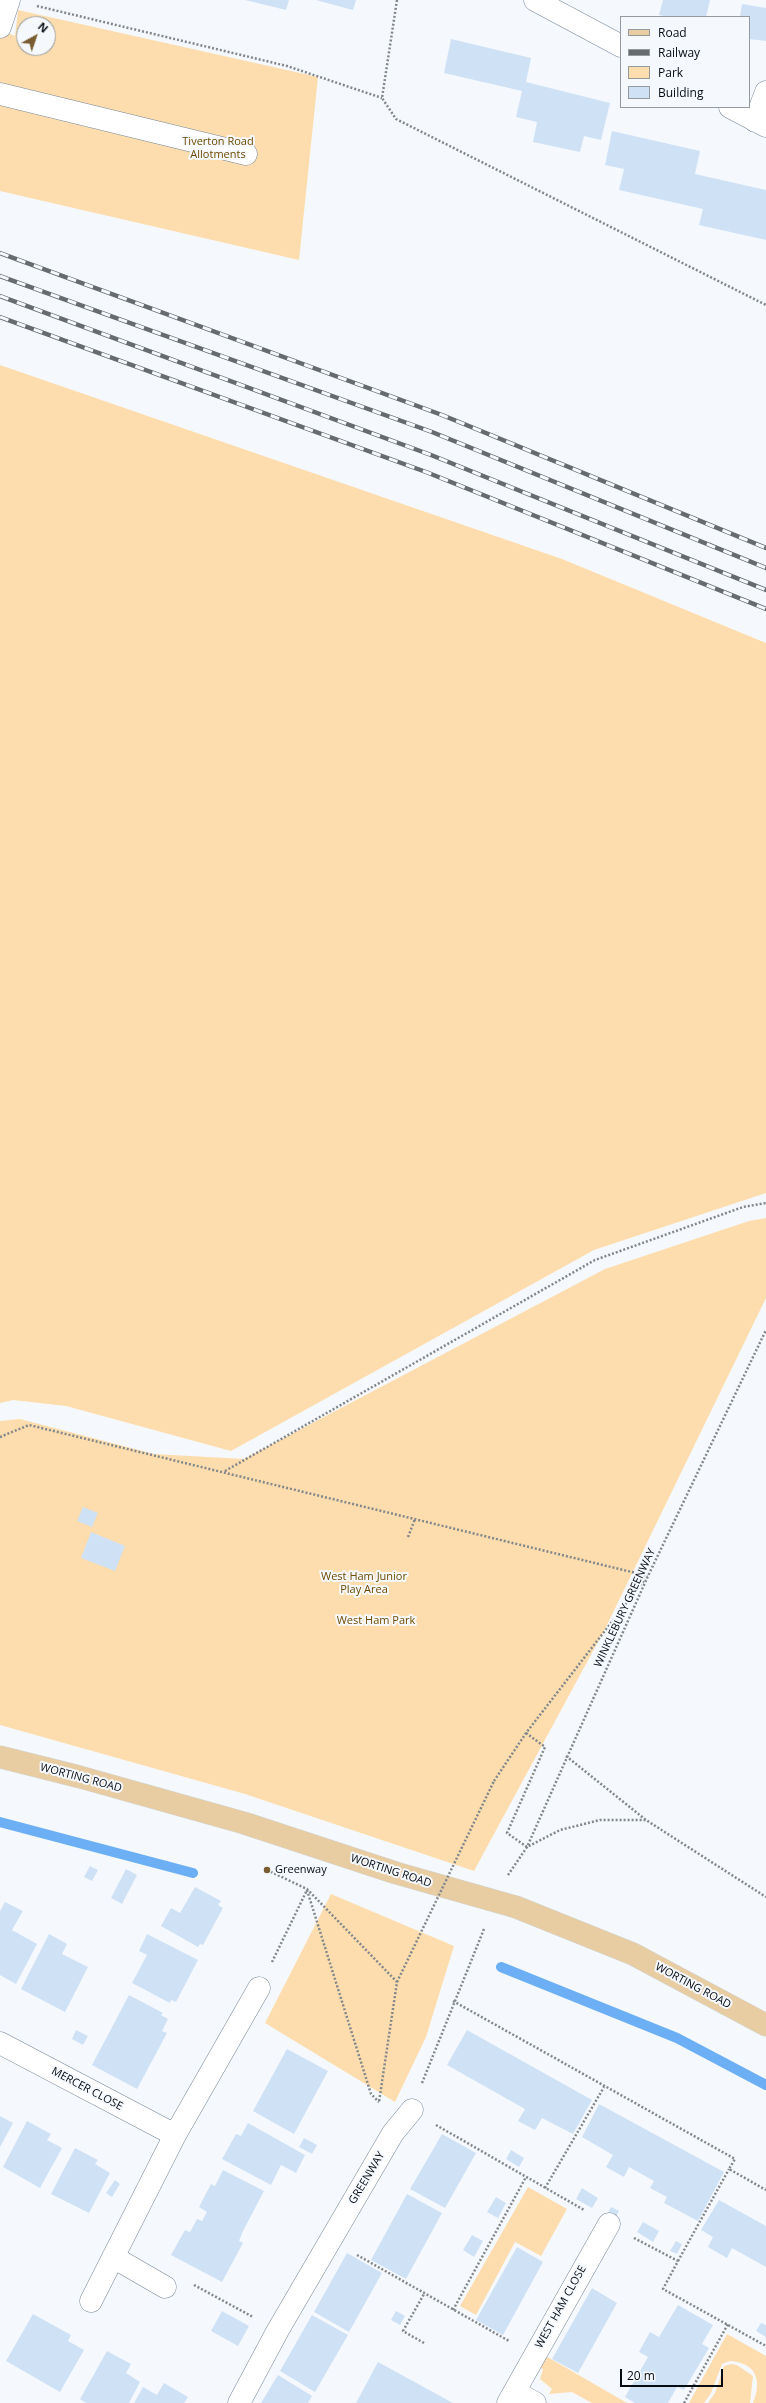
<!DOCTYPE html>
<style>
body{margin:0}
#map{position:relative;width:766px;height:2403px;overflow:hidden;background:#f5f9fd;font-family:"Open Sans",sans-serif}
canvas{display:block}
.legend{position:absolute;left:620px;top:16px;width:130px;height:92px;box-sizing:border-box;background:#f5f9fd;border:1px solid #959a9f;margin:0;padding:5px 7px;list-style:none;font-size:12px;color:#060c12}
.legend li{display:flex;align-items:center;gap:8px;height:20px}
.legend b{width:20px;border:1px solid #959a9f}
.north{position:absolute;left:16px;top:16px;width:40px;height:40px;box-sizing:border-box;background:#f5f9fd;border:1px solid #959a9f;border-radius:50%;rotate:40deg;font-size:11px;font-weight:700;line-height:16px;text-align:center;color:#060c12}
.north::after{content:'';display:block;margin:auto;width:14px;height:18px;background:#795c30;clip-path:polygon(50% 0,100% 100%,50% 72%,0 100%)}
.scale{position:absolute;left:620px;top:2369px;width:103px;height:18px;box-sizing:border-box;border:2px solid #060c12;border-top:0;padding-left:5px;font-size:12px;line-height:14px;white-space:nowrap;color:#060c12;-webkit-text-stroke:3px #f5f9fd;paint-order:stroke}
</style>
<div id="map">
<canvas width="766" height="2403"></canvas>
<ul class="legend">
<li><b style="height:5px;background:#e8cda3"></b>Road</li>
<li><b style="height:5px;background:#666b70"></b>Railway</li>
<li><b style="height:11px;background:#fdddae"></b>Park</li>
<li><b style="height:11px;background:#cfe1f5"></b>Building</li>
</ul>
<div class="north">N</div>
<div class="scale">20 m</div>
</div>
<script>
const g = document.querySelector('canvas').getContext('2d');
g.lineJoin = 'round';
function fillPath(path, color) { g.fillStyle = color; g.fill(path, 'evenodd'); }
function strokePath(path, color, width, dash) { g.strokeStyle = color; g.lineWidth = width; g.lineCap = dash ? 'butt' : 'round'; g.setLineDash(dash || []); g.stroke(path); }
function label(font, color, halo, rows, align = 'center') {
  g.font = font + ' "Open Sans",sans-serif'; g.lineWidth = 4; g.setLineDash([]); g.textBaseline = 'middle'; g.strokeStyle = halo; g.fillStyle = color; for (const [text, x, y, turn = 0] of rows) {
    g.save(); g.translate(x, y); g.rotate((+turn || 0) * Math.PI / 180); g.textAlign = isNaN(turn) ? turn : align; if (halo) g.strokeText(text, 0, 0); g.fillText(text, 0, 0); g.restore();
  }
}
const green = new Path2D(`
 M18 10 318 77 299 260 0 191V30L15 36ZM24 24H48V48H24Z
 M0 365 562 559 766 643V1193L594 1250 231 1451 66 1406 13 1400 0 1403Z
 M766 1218V1298L606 1627 474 1871 245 1794 0 1725V1421L20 1419 154 1454 244 1459 605 1269 749 1221Z
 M331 1894 454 1946 426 2037 395 2102 265 2023Z
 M528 2187 567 2209 541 2256 515 2242 476 2315 460 2306Z
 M727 2334 766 2356V2403H753C762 2381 757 2363 730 2361L722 2364 711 2393 704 2403H689Z
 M544 2355 627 2403H592L572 2392 549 2394 552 2389 540 2379 543 2369 537 2366Z
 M731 2364 737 2365 753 2376 750 2403H708L715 2393 724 2366Z`);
const stream = new Path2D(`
 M0 1822 193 1873
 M501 1967 677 2038 766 2085`);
const building = new Path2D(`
 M245 0H289L286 10Z
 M316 0H356L353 10Z
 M663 0H710L706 17H670L659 15Z
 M742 4 766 8V41L749 39V17H740Z
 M451 39 531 58 526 82 610 103 601 140 584 136 580 152 533 142 537 122 516 117 522 91 444 73Z
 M612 131 700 151 695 174 766 190V240L699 225 703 209 619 190 624 169 605 165Z
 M83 1507 98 1513 92 1527 77 1521Z
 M91 1532 125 1546 115 1571 81 1558Z
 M90 1866 98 1870 92 1881 84 1877Z
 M126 1869 137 1875 122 1904 111 1898Z
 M195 1887 221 1901 218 1905 223 1908 203 1945 200 1944 198 1947 161 1926 171 1908 180 1913Z
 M5 1902 23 1911 12 1930 37 1944 16 1984 0 1975V1911Z
 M49 1934 67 1944 62 1954 88 1967 65 2012 21 1989Z
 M147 1934 198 1960 176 2002 171 2000 170 2003 132 1983 147 1955 139 1951Z
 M129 1995 163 2013 161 2015 168 2019 162 2031 167 2033 137 2089 92 2065Z
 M76 2030 88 2036 83 2045 72 2039Z
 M467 2030 592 2100 573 2134 542 2118 535 2130 518 2121 525 2109 447 2065Z
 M287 2049 328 2071 294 2134 253 2111Z
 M599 2104 724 2172 698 2221 664 2203 667 2197 650 2188 654 2181 629 2167 624 2177 606 2167 613 2155 582 2137Z
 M0 2116 13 2123 0 2147Z
 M27 2121 51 2134 47 2140 62 2148 40 2188 3 2167Z
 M248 2123 305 2155 296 2173 281 2165 271 2185 222 2159 236 2134 241 2136Z
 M442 2134 476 2153 445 2208 410 2189Z
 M304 2138 317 2145 312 2154 299 2147Z
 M75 2148 98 2160 95 2164 110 2173 89 2213 51 2194Z
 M511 2150 524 2158 519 2167 506 2159Z
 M223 2170 264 2191 243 2231 239 2241 243 2243 222 2282 171 2255 185 2230 190 2232 197 2219 202 2221 207 2212 199 2207 211 2184 215 2186Z
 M115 2180 120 2184 112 2197 106 2193Z
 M582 2188 598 2198 592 2208 576 2199Z
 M407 2194 442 2213 406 2279 371 2260Z
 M496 2197 506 2203 498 2218 487 2212Z
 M719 2200 766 2226V2267L732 2248 727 2258 708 2247 713 2237 701 2230Z
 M611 2207 619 2211 614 2220 607 2215Z
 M643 2222 659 2231 653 2242 637 2232Z
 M472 2235 483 2241 474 2257 463 2250Z
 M676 2241 682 2244 677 2254 670 2251Z
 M517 2247 543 2262 503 2335 476 2320Z
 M347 2253 382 2273 349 2332 314 2312Z
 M592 2288 617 2303 578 2373 552 2359Z
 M678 2305 713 2325 702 2344 709 2348 684 2390 677 2387 668 2403H635L625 2397 648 2357 639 2352 650 2332 659 2337Z
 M222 2311 249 2326 238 2346 211 2331Z
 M396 2311 405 2316 400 2325 391 2320Z
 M33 2314 71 2335 68 2341 84 2350 60 2392 6 2361Z
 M312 2315 348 2335 315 2392 280 2371Z
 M761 2323 766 2325V2337L756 2331Z
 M107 2351 131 2364 126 2373 140 2382 129 2403H86L80 2399Z
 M378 2362 453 2403H356Z
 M278 2375 312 2396 308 2403H261Z
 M164 2383 188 2397 184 2403H134L143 2387 157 2395Z`);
const path = new Path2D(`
 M397 0 382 98 396 119 766 305
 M37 6 287 66 382 98
 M0 1437 29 1425 648 1576
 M225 1471 595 1260 743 1207 766 1203
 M408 1537 415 1519
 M526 1733 545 1747 507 1833 527 1847 560 1830 600 1820H646
 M566 1756 646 1820 766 1897
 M494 1781 526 1733 645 1579
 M267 1870 307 1889 397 1982 379 2102
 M508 1875 527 1847 648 1576 766 1330
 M307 1890 371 2094 379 2102
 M272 1962 307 1890
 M453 2001 735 2159 729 2169 766 2190
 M422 2083 484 1929
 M436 2125 584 2210
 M545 2188 604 2087
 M634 2238 678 2261 663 2289 766 2346
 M357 2255 509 2341
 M678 2261 729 2169
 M194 2285 253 2317
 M453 2310 526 2177
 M424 2343 403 2331 424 2294
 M684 2403 728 2324`);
const minor = new Path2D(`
 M535 0 621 46
 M0 27 9 0
 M0 94 246 154
 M730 107 766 126
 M755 121 766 92
 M0 2043 175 2135
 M113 2257 165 2287
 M91 2301 175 2135 259 1988
 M515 2392 535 2403
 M239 2403 278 2330 393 2133 412 2110
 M508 2403 609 2224`);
const major = new Path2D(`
 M0 1757 80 1777 244 1823 396 1873 516 1907 633 1954 766 2025`);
const rail = new Path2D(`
 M0 253 442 415 766 548
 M0 276 432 432 766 568
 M0 296 431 455 766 590
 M0 317 426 472 766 609`);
const pathBridge = new Path2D(`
 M397 1982 494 1781`);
const markers = [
 [267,1870,4,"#795c30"]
];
const parkNames = [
 ["Tiverton Road",218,142],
 ["Allotments",218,155],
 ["West Ham Junior",364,1577],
 ["Play Area",364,1590],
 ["West Ham Park",376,1621]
];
const streetNames = [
 ["WINKLEBURY GREENWAY",625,1608,-65],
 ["WORTING ROAD",81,1778,15],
 ["WORTING ROAD",391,1871,18],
 ["WORTING ROAD",693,1986,28],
 ["MERCER CLOSE",87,2089,28],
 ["GREENWAY",367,2178,-59],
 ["WEST HAM CLOSE",561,2307,-61]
];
const poiNames = [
 ["Greenway",275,1870]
];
fillPath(green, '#fdddae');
strokePath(stream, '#6caff4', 10);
fillPath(building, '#cfe1f5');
strokePath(minor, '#768697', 23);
strokePath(major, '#d2d3d4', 23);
strokePath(path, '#82878c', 2.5, [2, 2]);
strokePath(minor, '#fff', 22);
strokePath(major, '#e8cda3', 22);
strokePath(rail, '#666b70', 4.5);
strokePath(rail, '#f5f9fd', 3, [9]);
strokePath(pathBridge, '#82878c', 2.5, [2, 2]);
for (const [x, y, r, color] of markers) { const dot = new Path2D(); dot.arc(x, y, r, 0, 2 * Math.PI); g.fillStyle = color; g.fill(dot); strokePath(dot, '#f5f9fd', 1.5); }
label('11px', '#6e4a01', '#f5f9fd', parkNames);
label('11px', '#060c12', '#f5f9fd', streetNames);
label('11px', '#060c12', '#f5f9fd', poiNames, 'left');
</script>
